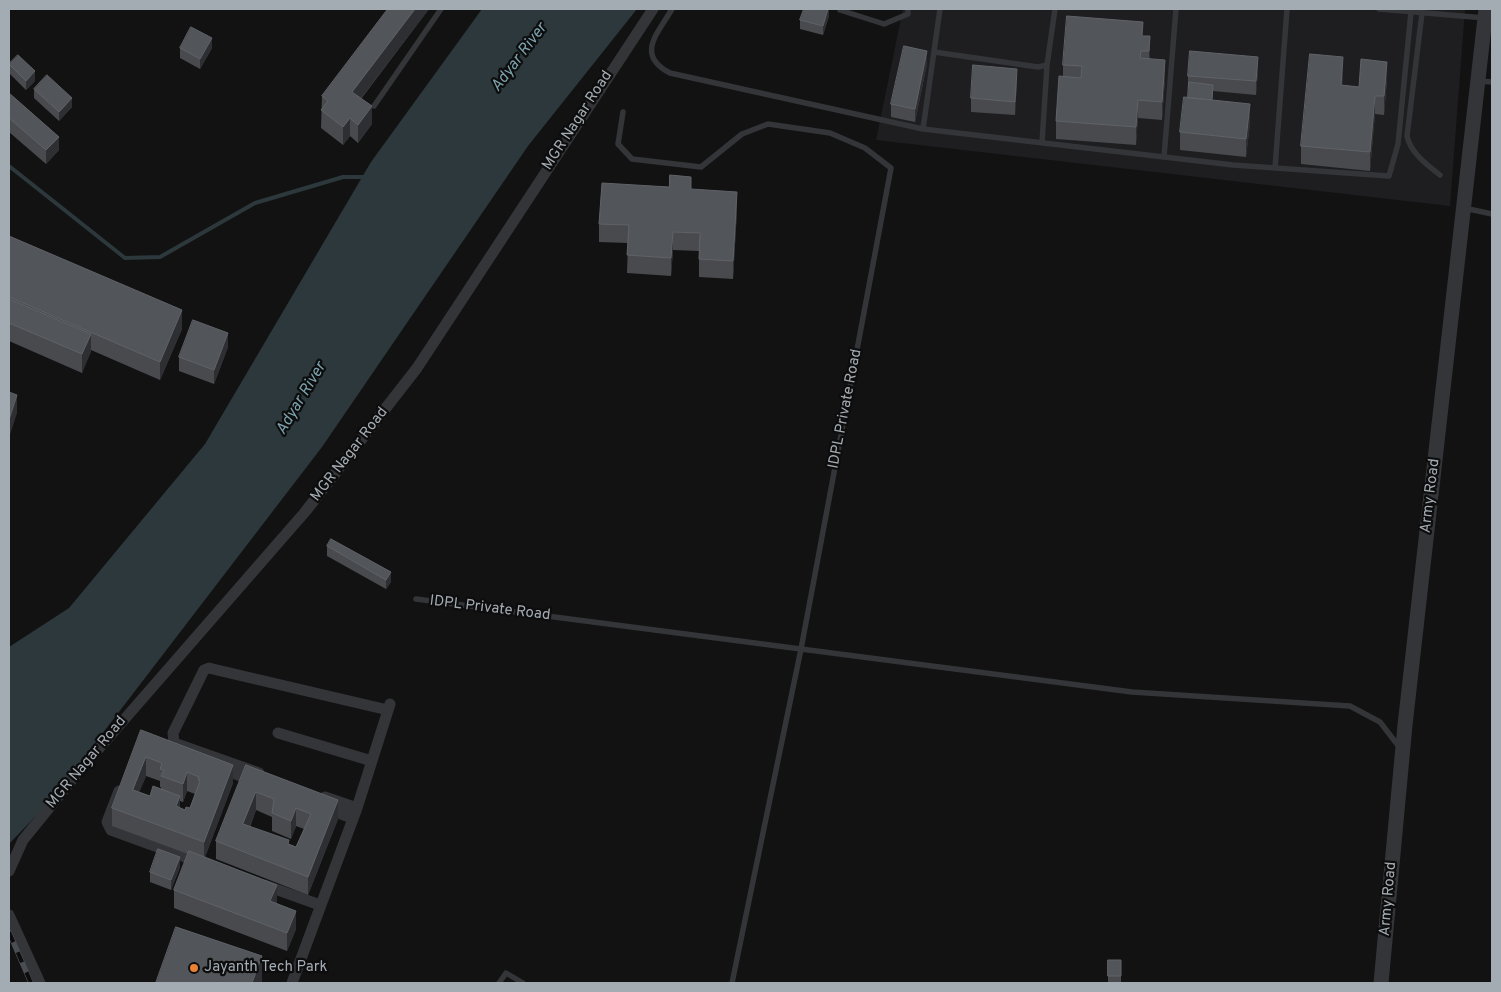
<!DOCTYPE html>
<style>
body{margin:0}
#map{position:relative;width:1501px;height:992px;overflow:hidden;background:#121213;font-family:Overpass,sans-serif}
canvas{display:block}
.frame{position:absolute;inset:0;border:10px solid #a4acb3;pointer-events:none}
</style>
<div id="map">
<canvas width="1501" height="992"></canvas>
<div class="frame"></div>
</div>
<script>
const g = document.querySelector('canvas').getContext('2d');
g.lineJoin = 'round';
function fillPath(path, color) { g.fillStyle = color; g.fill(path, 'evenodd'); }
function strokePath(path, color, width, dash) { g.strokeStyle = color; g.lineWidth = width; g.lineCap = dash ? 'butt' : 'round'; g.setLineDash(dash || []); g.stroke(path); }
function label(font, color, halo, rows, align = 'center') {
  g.font = font + ' Overpass,sans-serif'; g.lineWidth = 4.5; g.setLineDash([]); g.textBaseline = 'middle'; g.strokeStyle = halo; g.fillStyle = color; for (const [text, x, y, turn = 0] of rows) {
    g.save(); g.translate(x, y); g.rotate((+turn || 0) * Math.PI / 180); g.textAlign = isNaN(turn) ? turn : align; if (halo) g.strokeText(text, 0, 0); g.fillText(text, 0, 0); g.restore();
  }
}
const built = new Path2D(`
 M903 9H1465L1450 206 876 140Z`);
const water = new Path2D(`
 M482 9H637L528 146 322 447 53 798 9 844V647L69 608 205 444 371 162Z`);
const stream = new Path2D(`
 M9 166 125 258 160 257 255 203 343 177H366`);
const service = new Path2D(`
 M672 9C658 33 635 55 670 73L923 129
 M940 9 923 129 1233 165 1389 176 1398 144 1411 12
 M1379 9 1485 18
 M840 10 884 24 908 14V9
 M1422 13 1407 136C1410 152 1427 165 1440 175
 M934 52 1038 67 1047 65 1055 9
 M1479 81 1492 82
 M374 106 441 9
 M623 112 618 144 632 159 701 167 742 134 768 124 830 133 865 148 891 168 801 649 732 983
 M1042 143 1047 65
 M1164 157 1176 9
 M1275 168 1287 9
 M1464 208 1492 214
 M416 599 1132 692 1350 706 1380 722 1400 748
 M499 983 506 973 523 983`);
const minor = new Path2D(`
 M278 733 372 761
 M220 768 254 781
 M259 773 174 743 173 733 204 670 209 668 217 670 388 710
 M119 791 107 822 111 830 199 862
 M325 797 357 808
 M325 808 352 818
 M9 871 23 840 75 776 305 512 417 368 653 9
 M264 885 320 905
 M9 915 40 983
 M292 983 357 808 390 704`);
const tertiary = new Path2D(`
 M1381 983 1405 725 1486 9`);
const rail = new Path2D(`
 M9 932 31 983`);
const wall = new Path2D(`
 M388 9H429L361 99 372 124 358 143 350 136 343 145 321 128 322 96Z
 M829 9V16L823 35 800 29V20Z
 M1143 36 1150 54V58L1165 78 1162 120 1138 118 1136 145 1056 139V121L1063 76V65Z
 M180 48H212L200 69 180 58Z
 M9 64 35 81 26 90 9 73Z
 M927 64 915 122 891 117V104Z
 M1258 71 1256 95 1213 91 1212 100 1250 123 1246 157 1180 150V132L1188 97 1189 89H1188V76Z
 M1343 75 1342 85 1359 87 1387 80 1384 115 1375 114 1370 171 1301 164V146Z
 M1017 82 1015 115 971 112V98Z
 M34 89 72 107 59 121 34 98Z
 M9 93 59 150 46 164 9 132Z
 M691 189 737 210 733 279 699 277V251L673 250 671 276 627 273 628 243 599 242V224Z
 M9 236 182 329 160 380 91 350 82 373 9 341Z
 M228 347 214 384 179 371V357Z
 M327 546 391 582 386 589 327 556Z
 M141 730 233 783 205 857 277 903 296 929 287 951 174 908V890L188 854 112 826V808ZM146 776 160 781V787H161V789L150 796 139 792ZM187 791 195 794 190 808 185 810 180 808V801L183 802Z
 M246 765 338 819 308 895 216 859V841ZM256 810 272 817V831L291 839 296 826 304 829 296 847 250 827Z
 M180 867 171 890 150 882V872Z
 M1108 960H1121V983H1108Z`);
const shadedWall = new Path2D(`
 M415 9H429L352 110V92Z
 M828 9H829V16L823 35V26Z
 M1150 36V54L1149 69V51Z
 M212 38V48L200 69V59Z
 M927 51V64L915 122V109Z
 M1258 57V71L1256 95V81Z
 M1343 57V75L1341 103V85Z
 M1165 60V78L1162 120V102Z
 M1387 62V80L1384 115V96Z
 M1017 69V82L1015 115V102Z
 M35 71V81L26 90V81Z
 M1375 96V114L1370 171V152Z
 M72 98V107L59 121V112Z
 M1138 100V118L1136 145V127Z
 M1250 104V123L1246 157V139Z
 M372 106V124L358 143V125Z
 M350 118V136L343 145V127Z
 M59 137V150L46 164V150Z
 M737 192V210L733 279V261Z
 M673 232V250L671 276V258Z
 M182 310V329L160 380V362Z
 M228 333V347L214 384V370Z
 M91 334V352L82 373V354Z
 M17 395V413L9 438V420Z
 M391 572V582L386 589V580Z
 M146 757V776L133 808V790Z
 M233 765V783L204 860V842Z
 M187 772V791L183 802V784Z
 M256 792V810L243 843V824Z
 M180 796V814L176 806Z
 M338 800V819L308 895V877Z
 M296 808V826L291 839V821Z
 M180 857V867L171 890V880Z
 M277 885V903L270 919V901Z
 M296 911V929L287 951V933Z
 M262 956V983H252Z`);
const building = new Path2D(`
 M388 9H415L352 92 372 106 358 125 350 118 343 127 321 110 328 101 322 96Z
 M804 9H828L823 26 800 20Z
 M1067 16 1143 22 1142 36H1150L1149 51H1141L1140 58 1165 60 1162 102 1138 100 1136 127 1056 121 1059 76 1081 78 1082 66 1063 65Z
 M191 27 212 38 200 59 180 48Z
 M904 46 927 51 915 109 891 104Z
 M1190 51 1258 57 1256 81 1188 76Z
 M1310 54 1343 57 1341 85 1359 87 1361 59 1387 62 1384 96H1375L1370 152 1301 146Z
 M18 55 35 71 26 81 9 64Z
 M973 65 1017 69 1015 102 971 98Z
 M47 75 72 98 59 112 34 89Z
 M1189 82 1213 85 1212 100 1188 98Z
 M9 93 59 137 46 150 9 118Z
 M1184 97 1250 104 1246 139 1180 132Z
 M670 175 691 177V189L737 192 733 261 699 259 700 233 673 232 671 258 627 255 629 225 599 224 602 183 669 187Z
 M9 236 182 310 160 362 9 297Z
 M9 299 91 334 82 354 9 323Z
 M193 320 228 333 214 370 179 357Z
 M9 392 17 395 9 420Z
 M331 539 391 572 386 580 327 546Z
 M141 730 233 765 204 842 112 808ZM146 757 162 763 160 769 164 770 161 776 183 784 187 772 199 777 198 780 200 781 190 808 186 807 185 810 176 806 180 796 153 786 150 796 133 790Z
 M246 765 338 800 308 877 216 841ZM256 792 274 799 272 813 291 821 296 808 311 814 296 847 288 844 289 840 243 824Z
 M158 849 180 857 171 880 150 872Z
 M189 851 277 885 270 901 296 911 287 933 174 890Z
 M176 927 262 956 252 983H156Z
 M1108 960H1121V976H1108Z`);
const markers = [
 [194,968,5,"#e98234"]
];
const streetNames = [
 ["MGR Nagar Road",578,121,-57],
 ["IDPL Private Road",846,409,-79],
 ["MGR Nagar Road",350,455,-52],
 ["Army Road",1431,496,-83],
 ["IDPL Private Road",490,609,7],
 ["MGR Nagar Road",87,763,-50],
 ["Army Road",1389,899,-85]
];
const poiNames = [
 ["Jayanth Tech Park",204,968]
];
const waterNames = [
 ["Adyar River",520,58,-53],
 ["Adyar River",302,399,-59]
];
fillPath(built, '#1e1e20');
fillPath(water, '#2c383b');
strokePath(stream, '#2c383b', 4);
strokePath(service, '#333538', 5.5);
strokePath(minor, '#333538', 11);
strokePath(tertiary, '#333538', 15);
strokePath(rail, '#4a4d51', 5.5);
strokePath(rail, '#0d0d0e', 4, [11]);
fillPath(wall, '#484a4e');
fillPath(shadedWall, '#2e2f32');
fillPath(building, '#525559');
strokePath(building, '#5f6267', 1);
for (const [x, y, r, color] of markers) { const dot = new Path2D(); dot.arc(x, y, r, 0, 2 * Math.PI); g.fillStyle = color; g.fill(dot); strokePath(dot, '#0d0d0e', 2); }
label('15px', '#a4acb3', '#0d0d0e', streetNames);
label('15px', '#a4acb3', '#0d0d0e', poiNames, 'left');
label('italic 16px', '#7ca2ad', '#0d0d0e', waterNames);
</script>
